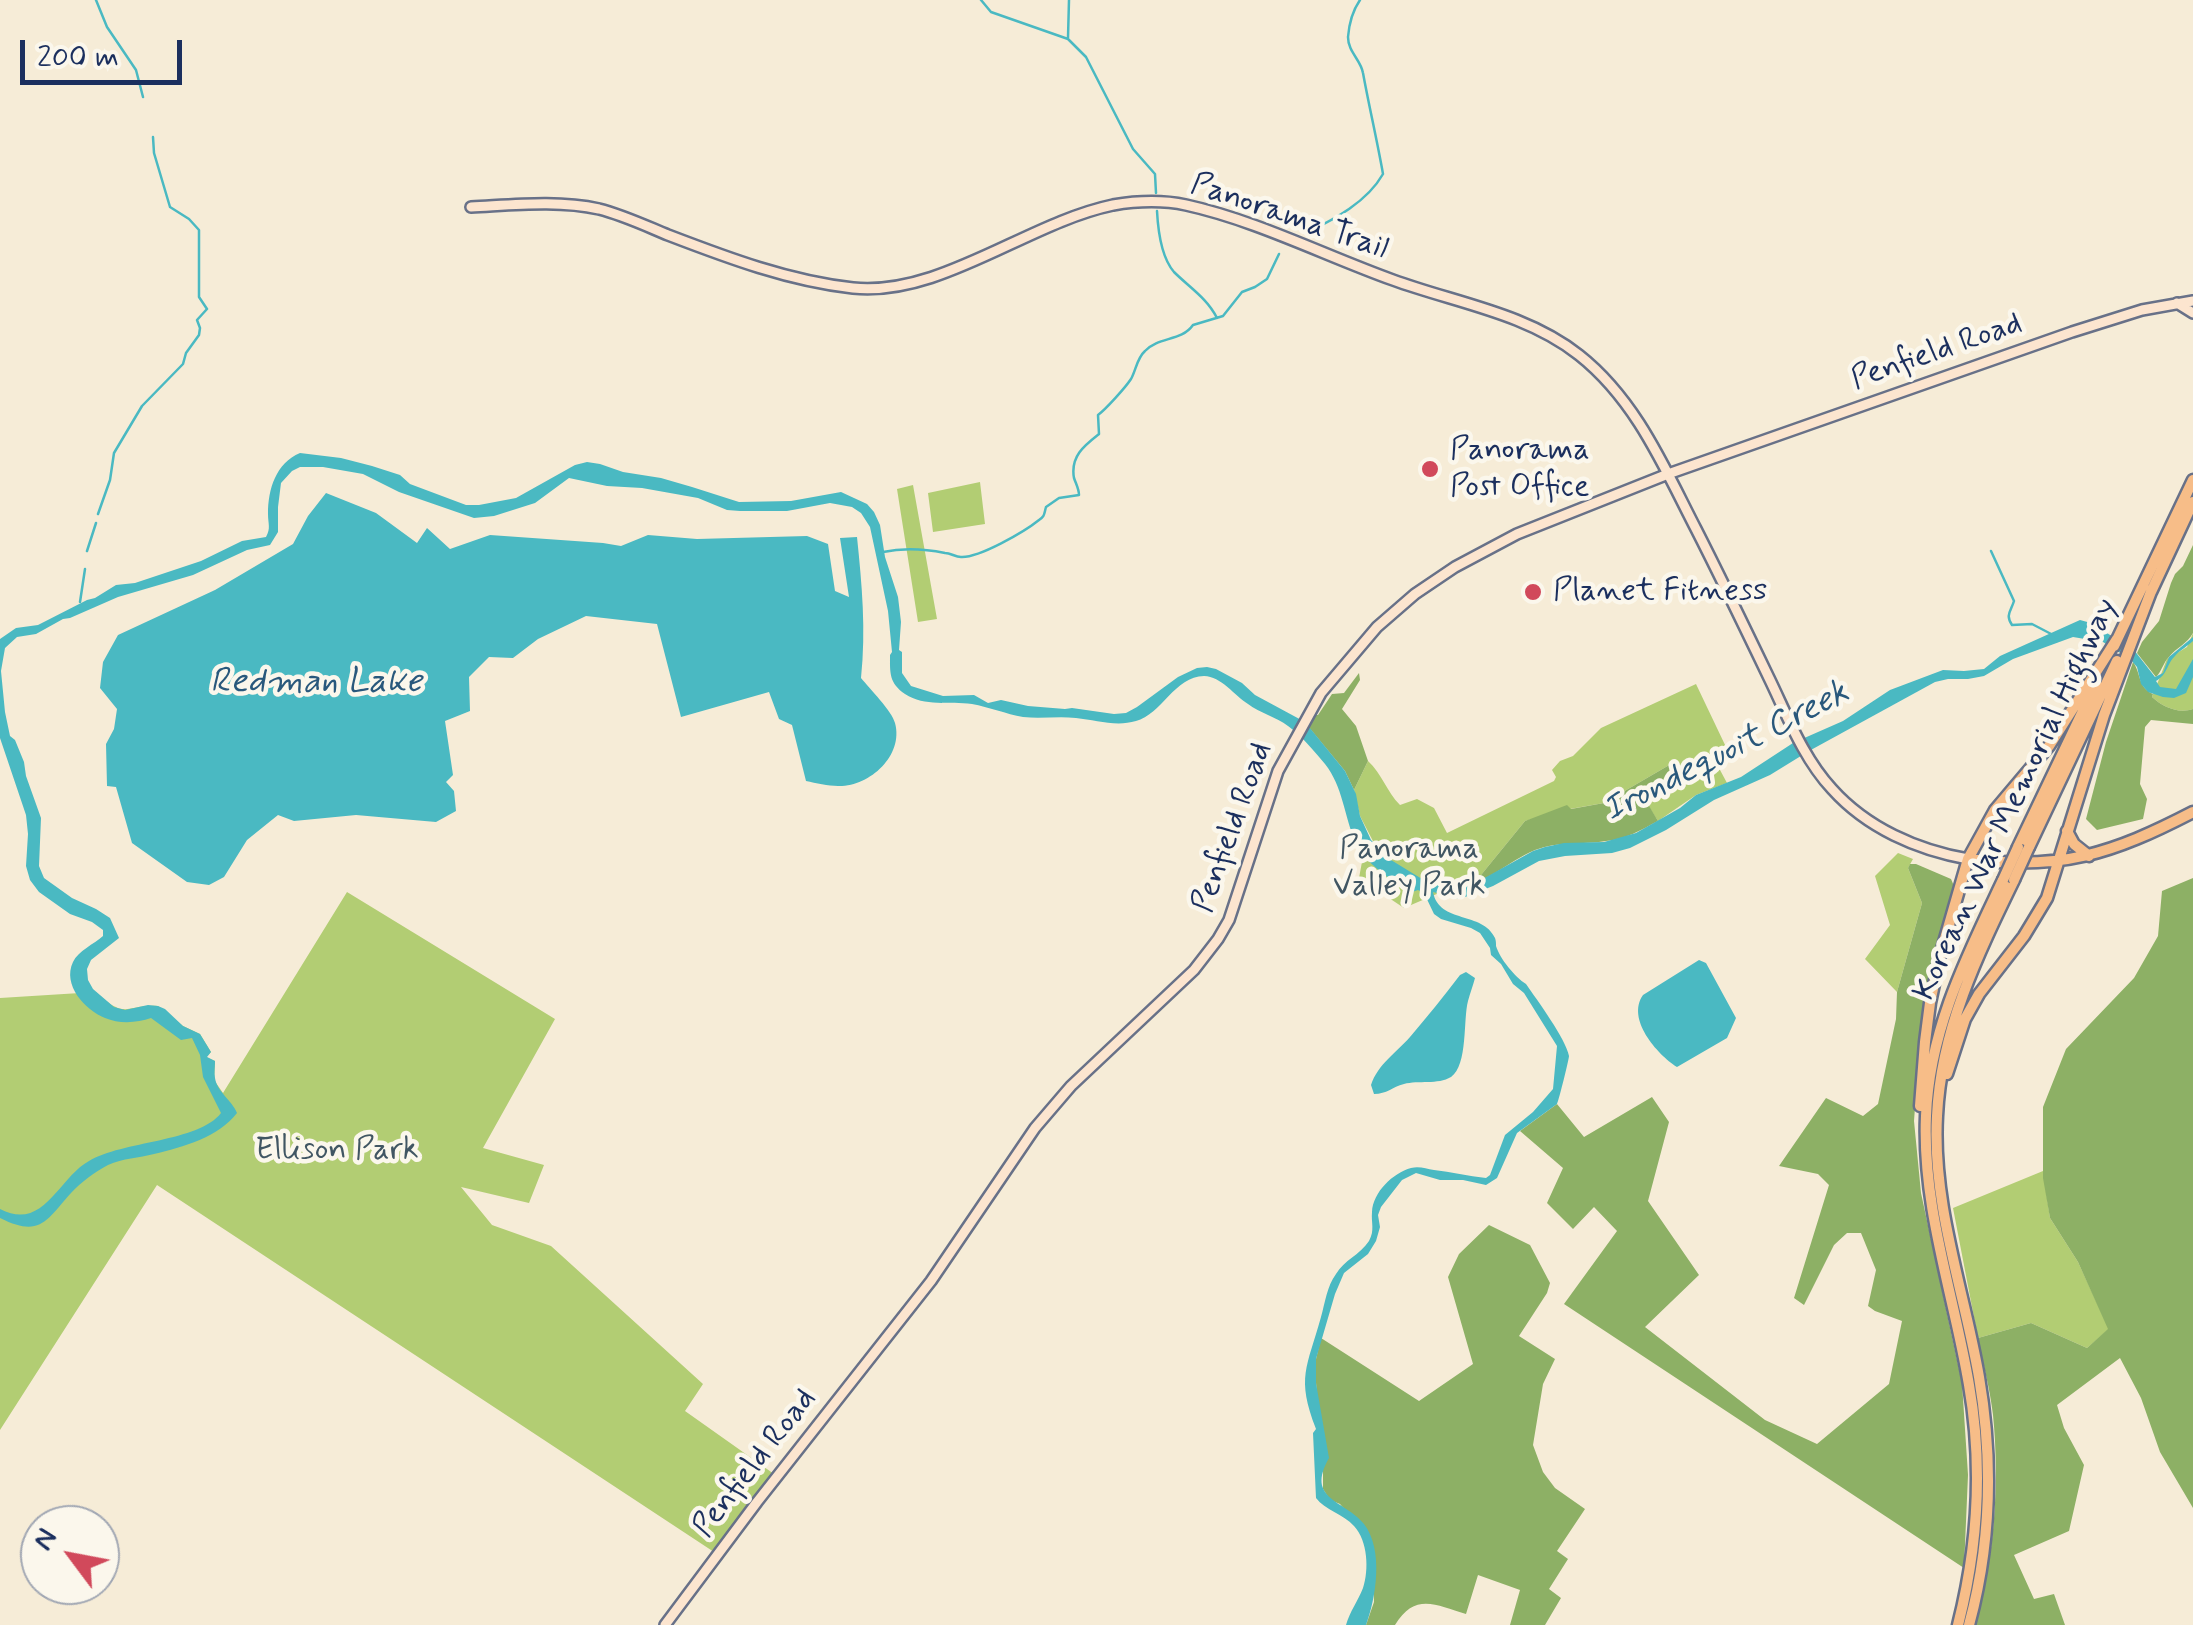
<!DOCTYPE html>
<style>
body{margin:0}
#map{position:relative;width:2193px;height:1625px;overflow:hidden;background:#f6ecd7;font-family:Mynerve,sans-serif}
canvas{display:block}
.north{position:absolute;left:20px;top:1505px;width:100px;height:100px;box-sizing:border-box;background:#fbf7ec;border:2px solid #a1a7b3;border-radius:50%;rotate:302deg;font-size:28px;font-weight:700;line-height:40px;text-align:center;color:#1b2f5e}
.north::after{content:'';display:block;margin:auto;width:35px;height:45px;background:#d1495b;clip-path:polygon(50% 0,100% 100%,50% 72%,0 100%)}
.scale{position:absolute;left:20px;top:40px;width:162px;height:45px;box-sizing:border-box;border:5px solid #1b2f5e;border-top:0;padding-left:12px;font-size:30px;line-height:35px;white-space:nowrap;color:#1b2f5e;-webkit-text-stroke:8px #fbf7ec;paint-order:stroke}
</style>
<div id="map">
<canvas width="2193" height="1625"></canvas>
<div class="north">N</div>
<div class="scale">200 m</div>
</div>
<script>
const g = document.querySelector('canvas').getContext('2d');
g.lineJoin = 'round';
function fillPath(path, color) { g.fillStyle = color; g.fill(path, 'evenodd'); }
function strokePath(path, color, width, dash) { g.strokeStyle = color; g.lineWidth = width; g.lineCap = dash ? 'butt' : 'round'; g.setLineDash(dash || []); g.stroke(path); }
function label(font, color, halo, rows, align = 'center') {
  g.font = font + ' Mynerve,sans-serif'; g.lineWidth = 9; g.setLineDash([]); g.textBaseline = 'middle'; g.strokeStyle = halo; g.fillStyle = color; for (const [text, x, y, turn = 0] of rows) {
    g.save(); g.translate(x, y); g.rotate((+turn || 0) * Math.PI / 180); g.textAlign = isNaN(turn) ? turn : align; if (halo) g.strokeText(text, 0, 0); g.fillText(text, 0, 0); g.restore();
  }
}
const green = new Path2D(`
 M980 482 985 524 933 532 928 493Z
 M913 485 937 619 918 622 897 489Z
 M2193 633V709C2178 714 2163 707 2152 697L2167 659 2187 647Z
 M1696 684 1726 747 1712 755 1727 783 1696 795 1658 821 1644 799 1678 775 1671 764 1604 803 1570 809 1525 821 1481 875 1404 908 1359 878 1364 851 1375 845 1360 816 1354 790 1368 761C1382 774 1387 792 1400 805L1417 799 1434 808 1447 833 1554 781 1556 777 1552 770 1560 761 1573 756 1601 728Z
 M1898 853 1913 859 1908 868 1922 903 1897 992 1865 959 1890 925 1875 876Z
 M347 892 555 1019 483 1148 544 1165 529 1203 461 1187 492 1225 551 1246 703 1384 685 1411 774 1474 714 1552 157 1185 0 1430V998L96 992C126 1021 126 1004 158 1006L183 1026 200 1034 211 1052 206 1057 215 1061 214 1080 223 1093Z
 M2043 1171 2050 1218 2078 1262 2109 1329 2087 1348 2031 1323 1978 1338 1953 1208Z`);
const forest = new Path2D(`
 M2193 545V633C2187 644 2177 647 2169 657 2163 663 2162 671 2156 677L2137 653 2142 642 2159 621 2171 583 2175 574 2183 566Z
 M2133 662C2141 673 2138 688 2153 694L2152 697C2163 707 2178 714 2193 709V724L2151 720 2145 727 2140 784 2147 799 2143 819 2097 830 2086 819 2106 742Z
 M1359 673 1360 680 1342 709 1356 726 1368 761 1354 790 1345 771 1307 725 1313 715H1318L1332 694 1344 693Z
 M1671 764 1679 775 1645 799 1658 821C1641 830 1626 839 1606 841 1582 845 1558 841 1535 850 1508 861 1485 886 1456 886L1481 875 1525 821 1567 805 1571 809 1604 803Z
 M1910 864H1916L1951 879 1954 886 1933 963 1921 1027 1914 1121 1921 1193 1962 1383 1968 1475 1964 1568 1564 1304 1617 1231 1594 1207 1573 1229 1547 1203 1563 1168 1520 1131 1557 1104 1584 1137 1652 1097 1669 1122 1648 1201 1699 1275 1645 1327 1765 1420 1817 1444 1889 1384 1902 1321 1875 1311 1868 1306 1876 1270 1861 1233H1847L1834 1245 1804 1305 1794 1298 1829 1185 1818 1174 1779 1166 1826 1098 1863 1116 1878 1104 1896 1019 1897 992 1922 903 1908 868Z
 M2193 878V1508L2160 1452 2141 1398 2120 1358 2057 1405 2064 1428 2084 1465 2069 1531 2014 1555 2034 1599 2054 1594 2065 1625H1976C1994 1557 2000 1485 1993 1415 1990 1389 1983 1363 1978 1338L2031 1323 2087 1348 2108 1329 2078 1262 2050 1218 2043 1178V1107L2066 1049 2134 978 2158 936 2162 891Z
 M1489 1225 1530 1245 1550 1283 1547 1293 1519 1336 1555 1359 1543 1384 1533 1445 1543 1472 1555 1488 1585 1509 1557 1551 1568 1559 1549 1589 1561 1598 1545 1625H1510L1520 1590 1478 1575 1466 1614C1436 1605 1415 1592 1395 1625H1366L1374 1602 1372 1542 1340 1504 1330 1500 1323 1489V1469L1316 1383V1359L1321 1338 1419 1401 1473 1364 1448 1277 1459 1254Z`);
const water = new Path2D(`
 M300 453 341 458 372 466 400 475 410 484 466 505H479L516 498 575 465 587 462 600 464 623 472 661 478 692 487 739 502 791 501 841 492 867 504 874 512 880 525 885 557 898 597 901 622 899 650 902 652V673L911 686 943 696 974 695 988 703 1001 700 1028 706 1065 709 1072 708 1114 714 1126 713 1137 707 1178 677 1197 668 1207 667 1216 669 1242 683 1255 695 1305 722 1345 771 1356 794 1360 816 1371 840 1391 860 1422 879 1460 886 1472 885 1533 851 1545 847 1564 843 1604 842 1636 833 1680 808 1696 795 1741 777 1793 743 1843 721 1890 690 1943 670 1964 671 1984 669 2000 656 2080 620 2091 623 2134 650 2155 677 2163 673 2169 657 2193 637V641C2188 646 2180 650 2175 656 2166 665 2168 674 2156 681L2160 687 2176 689 2193 659V677L2186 693 2174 698 2163 697 2148 692 2141 684 2137 667 2130 659 2103 642 2073 637 2013 659 1984 676 1968 679H1948L1935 682 1809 751 1770 775 1714 800 1666 830 1630 848 1612 853 1565 856 1539 861 1493 886 1460 899 1433 892C1439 924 1483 911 1495 938 1496 941 1496 943 1496 946 1500 959 1515 977 1526 984 1537 1000 1566 1039 1569 1056 1569 1059 1559 1100 1557 1104L1517 1133 1497 1178 1486 1185 1463 1180H1440L1416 1173 1402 1180 1381 1207 1378 1215 1380 1227 1376 1241 1368 1254 1344 1273 1335 1294 1316 1359V1383L1329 1458C1305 1500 1345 1500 1364 1524 1384 1550 1376 1598 1366 1625H1346C1350 1611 1358 1601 1363 1588 1369 1570 1368 1541 1354 1526 1343 1514 1325 1510 1316 1498L1313 1433 1316 1429C1296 1377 1307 1368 1321 1317 1325 1303 1327 1286 1336 1274 1344 1260 1360 1255 1369 1241 1375 1230 1371 1223 1372 1212 1373 1192 1393 1173 1411 1168 1420 1166 1426 1169 1434 1170 1451 1172 1468 1176 1486 1178L1490 1175 1505 1135 1533 1112 1553 1089 1557 1046 1524 993 1513 984 1501 964 1491 955 1490 948 1480 933 1471 928 1441 919 1434 914 1424 893 1418 890 1409 893C1391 878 1364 864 1355 841 1344 815 1343 787 1325 764 1314 751 1302 736 1288 726 1276 717 1260 713 1248 704 1235 696 1221 676 1204 676 1175 676 1161 715 1136 721 1116 727 1096 720 1076 718 1058 716 1041 719 1023 717 1006 714 989 707 972 704 949 701 925 707 905 694 889 683 890 673 890 655L892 652 888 611 870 527 861 513 852 507 830 503 787 511H740L727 510 698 498 642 488 607 486 569 478 535 503 494 516 474 518 399 492 363 474 323 467H300L292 471 281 483 278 507V532L270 545 247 550 193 575 118 597 70 618 63 619 36 634 17 637 5 648 1 671 5 712 10 736 15 740 24 762 26 776 41 818 39 866 44 878 72 898 96 909 110 918 119 938 91 960 87 969 88 980 93 989 114 1007 125 1010 148 1005 158 1006 165 1009 183 1026 200 1034 211 1052 207 1057 215 1061C215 1067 214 1073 215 1078 217 1092 232 1100 237 1113 219 1137 183 1147 154 1154 139 1158 123 1158 108 1165 95 1172 81 1182 71 1193 46 1221 40 1238 0 1218V1209C44 1232 58 1178 89 1161 122 1141 199 1142 221 1113L203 1077 200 1055 192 1038 181 1040 151 1018C137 1023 119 1024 105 1018 85 1010 62 985 73 962 78 951 94 944 103 936V930L92 922 70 914 39 892 30 880 26 866 28 834 26 815 0 738V639L16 628 38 625 87 600 95 598 116 585 135 583 201 561 242 541 266 537C271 528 268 524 268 514 268 489 276 463 300 453Z
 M326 493 376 513 417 543 427 528 450 549 490 535 603 543 621 546 648 535 697 539 807 536 828 544 835 591 849 597 840 538 857 537C862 586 866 629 861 678 870 689 892 711 895 723 904 756 869 787 838 786 828 786 816 783 806 781L792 725 779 719 769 692 681 717 657 624 586 616 538 639 513 658 489 657 469 677 470 711 445 721 453 775 446 782 454 791 456 811 436 822 356 815 294 821 278 815 247 840 224 877 209 885 187 882 132 843 116 787 107 786 106 744 114 729 117 709 100 688 103 662 118 635 215 590 293 544 308 516Z
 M1699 960 1706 963 1736 1018 1727 1038 1677 1067C1657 1054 1626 1019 1643 995Z
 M1466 972 1475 978C1473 986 1470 993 1468 1001 1463 1019 1468 1065 1451 1077 1438 1085 1418 1080 1404 1084 1392 1087 1387 1094 1374 1094L1371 1085C1378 1064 1396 1053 1410 1037 1427 1017 1444 996 1460 975Z`);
const stream = new Path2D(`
 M96 0 107 27 136 70 143 97
 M981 0 991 12 1068 39 1086 57 1133 149 1155 174 1156 193
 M1068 38 1069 0
 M1157 211C1158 230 1161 257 1174 272 1189 287 1207 298 1217 318
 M1306 233C1335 219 1367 202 1383 174 1377 140 1369 106 1363 73 1361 60 1348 52 1348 37 1349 25 1353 10 1360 0
 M98 514 110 480 114 453 142 406 183 364 186 353 199 335 200 328 197 320 207 309 199 297V230L189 219 170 207 154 153 153 137
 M87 551 96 523
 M1991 551 2014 601C2011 611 2005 615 2012 625L2032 624 2055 636
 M883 552C902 548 925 549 945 553 951 553 955 557 961 557 979 558 1024 532 1039 520 1045 516 1044 514 1046 507L1059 498 1079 495C1079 489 1076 484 1074 478 1070 456 1085 445 1099 434L1098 415C1106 409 1125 388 1131 379 1136 370 1137 358 1145 351 1159 336 1181 342 1193 325L1223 316 1242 292 1255 287 1267 279 1279 254
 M80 602 85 569`);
const secondary = new Path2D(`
 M471 207C513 205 558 200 599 209 623 215 646 226 668 235 728 258 789 281 853 288 940 297 1027 223 1113 205 1137 201 1162 200 1186 205 1255 220 1326 256 1393 280 1456 303 1526 313 1579 355 1636 400 1664 467 1696 529 1721 578 1745 628 1769 678 1787 715 1803 758 1832 789 1867 828 1917 850 1968 859
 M2177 303 2193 313
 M665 1625 757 1502 931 1281 1035 1128 1071 1086 1194 970 1218 939 1229 920 1278 771 1321 693 1377 627 1415 594 1455 567 1517 534 1668 474 2072 332 2142 310 2193 301`);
const primary = new Path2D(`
 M2151 592 2193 502
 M2114 646 2193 480
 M2067 831 2074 844 2089 856
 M2018 847 2096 684
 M2029 847 2117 661
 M1968 859C2060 871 2112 854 2193 812
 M1947 1074 1965 1019 1979 994 2024 936 2047 898 2104 715 2152 589
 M1920 1106 1925 1042 1930 1003 1940 956 1968 859 1995 810 2049 746 2117 639
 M1958 1625C1978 1546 1983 1465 1969 1385 1954 1295 1922 1208 1926 1116 1929 1030 1967 956 2003 880
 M1969 1625C1991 1544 1993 1459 1979 1377 1964 1290 1932 1205 1937 1116 1941 1030 1977 956 2014 880`);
const primaryBridge = new Path2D(`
 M2003 880 2018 847
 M2014 880 2029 847`);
const markers = [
 [1430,469,10,"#d1495b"],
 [1533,592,10,"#d1495b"]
];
const streetNames = [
 ["Panorama Trail",1289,218,19],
 ["Penfield Road",1937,353,-19],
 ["Korean War Memorial Highway",2017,800,-65],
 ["Penfield Road",1234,828,-70],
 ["Penfield Road",756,1464,-52]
];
const poiNames = [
 ["Panorama",1450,451],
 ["Post Office",1450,488],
 ["Planet Fitness",1553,592]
];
const parkNames = [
 ["Panorama",1409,850],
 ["Valley Park",1409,887],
 ["Ellison Park",337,1151]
];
const waterNames = [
 ["Redman Lake",316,684],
 ["Irondequoit Creek",1727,753,-27]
];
fillPath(green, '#b2cd73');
fillPath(forest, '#8db065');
fillPath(water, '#4ab9c2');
strokePath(stream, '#4ab9c2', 2.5);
strokePath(secondary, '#687188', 14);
strokePath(primary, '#687188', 15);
strokePath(secondary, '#fce5cf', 9);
strokePath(primary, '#f7bd88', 10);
strokePath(primaryBridge, '#687188', 15, []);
strokePath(primaryBridge, '#f7bd88', 10);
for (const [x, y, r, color] of markers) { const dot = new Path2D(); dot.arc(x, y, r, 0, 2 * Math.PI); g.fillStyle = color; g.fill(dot); strokePath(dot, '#fbf7ec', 4); }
label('32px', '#1b2f5e', '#fbf7ec', streetNames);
label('32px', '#1b2f5e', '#fbf7ec', poiNames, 'left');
label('32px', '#415663', '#fbf7ec', parkNames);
label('italic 35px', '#29587c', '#fbf7ec', waterNames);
</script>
